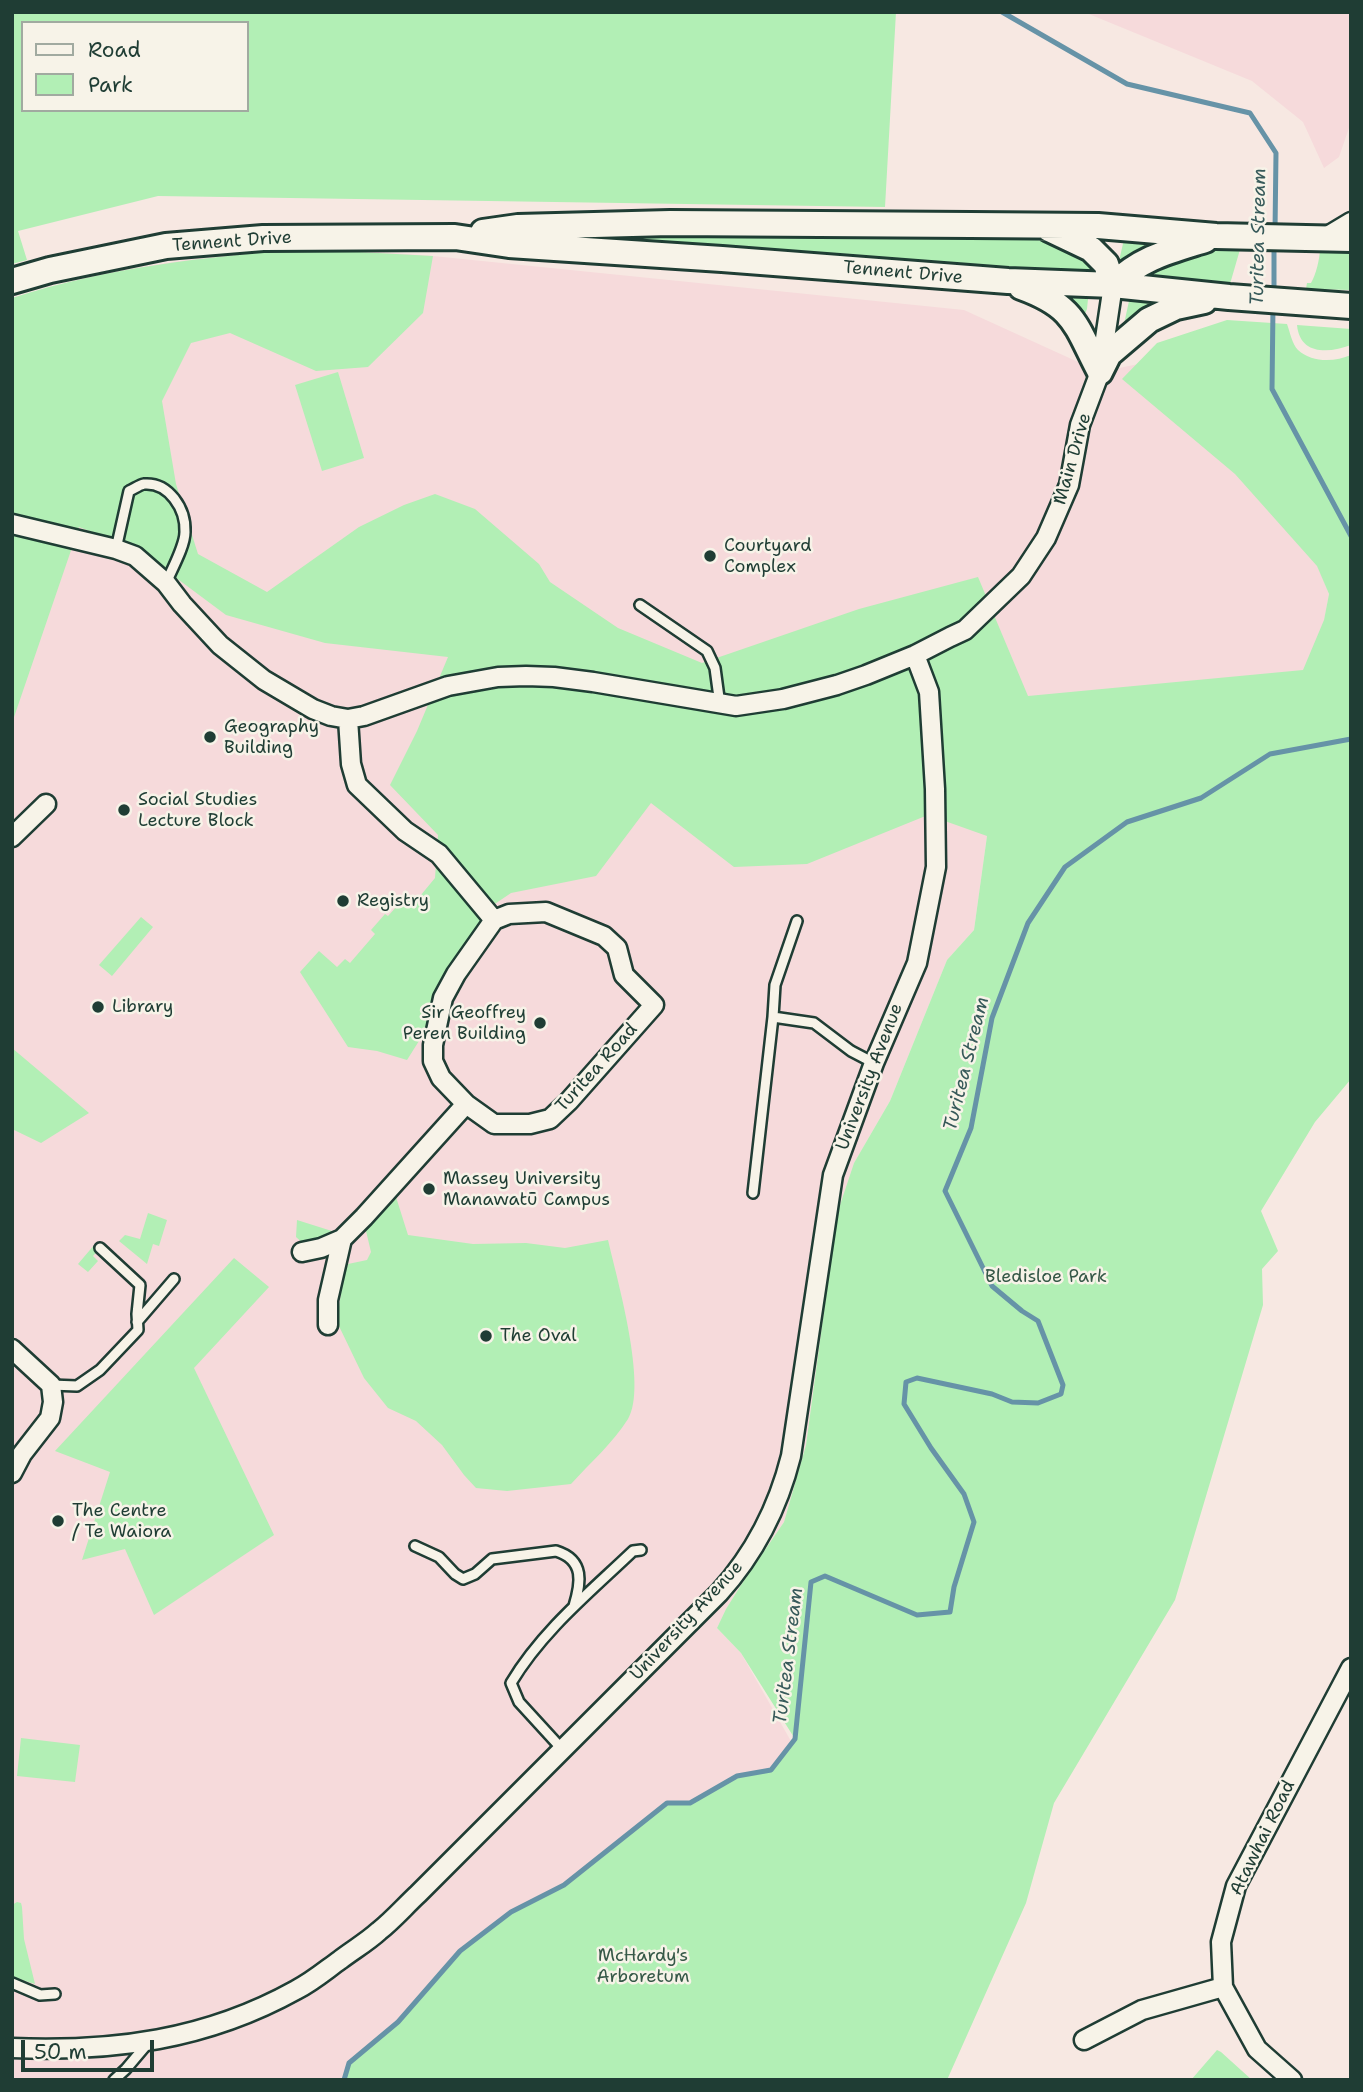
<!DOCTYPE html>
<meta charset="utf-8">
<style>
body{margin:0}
#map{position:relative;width:1363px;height:2092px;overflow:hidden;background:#f7e8e2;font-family:"Shantell Sans",sans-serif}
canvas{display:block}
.frame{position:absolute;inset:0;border:14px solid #1f3d34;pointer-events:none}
.legend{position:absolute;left:21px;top:21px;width:228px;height:91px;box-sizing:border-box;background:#f7f3e8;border:2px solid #a1aaa0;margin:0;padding:9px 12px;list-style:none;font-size:21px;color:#1f3d34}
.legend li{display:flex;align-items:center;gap:14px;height:35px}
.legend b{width:35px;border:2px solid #a1aaa0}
.scale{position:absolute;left:21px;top:2040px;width:133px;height:32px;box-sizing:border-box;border:4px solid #1f3d34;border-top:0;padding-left:9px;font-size:21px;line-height:24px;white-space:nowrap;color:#1f3d34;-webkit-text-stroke:5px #f7f3e8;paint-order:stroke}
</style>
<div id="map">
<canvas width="1363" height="2092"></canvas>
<div class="frame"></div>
<ul class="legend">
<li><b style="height:9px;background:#f7f3e8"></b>Road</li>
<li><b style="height:19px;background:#b2efb5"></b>Park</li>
</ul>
<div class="scale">50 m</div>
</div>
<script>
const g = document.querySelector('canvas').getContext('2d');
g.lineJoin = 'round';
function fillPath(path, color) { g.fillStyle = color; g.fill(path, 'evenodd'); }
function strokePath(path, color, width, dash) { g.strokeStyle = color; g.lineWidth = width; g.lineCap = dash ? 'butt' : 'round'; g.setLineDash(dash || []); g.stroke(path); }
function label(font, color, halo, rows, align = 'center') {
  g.font = font + ' "Shantell Sans",sans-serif'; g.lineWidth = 5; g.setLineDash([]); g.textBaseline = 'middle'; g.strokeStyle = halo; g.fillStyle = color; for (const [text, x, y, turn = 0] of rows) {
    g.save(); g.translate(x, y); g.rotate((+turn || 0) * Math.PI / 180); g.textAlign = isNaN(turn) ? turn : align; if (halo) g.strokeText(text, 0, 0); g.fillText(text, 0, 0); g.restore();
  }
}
const built = new Path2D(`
 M1084 12H1351V122L1339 157 1324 168 1303 122 1252 81Z
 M378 252 433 256 964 310 1100 372 1239 343 1278 467 1329 594 1308 709 987 836 974 930 947 960 890 1101 854 1163 837 1214 806 1445 784 1522 741 1585 726 1609 717 1628 741 1653 792 1743 771 1770 737 1776 690 1803H667L564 1885 511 1912 460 1951 402 2018 349 2063 344 2080H12V298L104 273 210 256Z`);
const green = new Path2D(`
 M12 12H896L885 207 158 196 18 231 27 260 12 264ZM23 23H247V110H23Z
 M794 232 900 238 1028 239 1047 241 1092 259 1096 272 1085 274 714 246 492 236Z
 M1125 235 1157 236 1156 246 1119 261Z
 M1227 246H1241L1230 284 1131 277 1181 252Z
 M1320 248 1351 250V290L1306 289 1307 283H1311C1316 275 1320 258 1320 248Z
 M304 249 433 256 423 313 368 367 316 371 230 333 191 343 162 401 176 484 198 554 267 592 359 527 404 505 435 494 475 509 539 564 550 582 618 628 702 663 859 609 978 577 1028 696 1303 670 1324 620 1329 594 1317 566 1235 474 1122 379 1157 343 1227 320 1287 324C1290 332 1292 344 1298 350 1312 363 1335 362 1351 355V1079L1315 1122 1261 1211 1278 1251 1262 1269 1263 1305 1175 1600 1054 1803 1026 1903 947 2080H344L349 2063 398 2022 460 1951 511 1912 564 1885 667 1803H691L737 1776 771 1770 795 1739 741 1653 717 1628 726 1609 741 1585 784 1522 806 1445 837 1214 854 1163 890 1101 947 960 974 930 987 836 928 815 807 864 734 867 651 803 596 876 511 893 480 914 483 919 481 925 457 956 442 980 432 1006 424 1033 407 1060 377 1051 348 1047 300 972 319 951 337 967 345 959 350 963 375 934 371 930 385 914 388 916 398 905 401 907 410 897 416 901 435 878 438 835 390 785 417 731 448 657 325 643 226 615 140 551 79 527 12 723V298C108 267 205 257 304 249Z
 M1039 285 1089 289 1087 309 1083 318Z
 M1131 292 1170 298 1148 307 1122 333Z
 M1297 325 1351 329V345C1330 353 1300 356 1297 325Z
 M338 372 364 458 322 471 295 385Z
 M141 917 153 927 112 976 99 965Z
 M12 1048 89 1113 41 1143 12 1129Z
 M396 1197 408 1235 473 1244 526 1243 565 1248 608 1240C617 1279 648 1386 628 1419 613 1443 590 1463 571 1484L507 1491 476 1488 464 1475 442 1445 416 1421 388 1408 364 1378 337 1322 343 1278 348 1264 367 1260 371 1252 366 1231Z
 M148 1213 167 1220 159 1246 153 1244 147 1264 119 1241 125 1235 140 1239Z
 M297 1220 335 1232 306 1246 296 1237Z
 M95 1244 100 1248 93 1256 98 1261 88 1272 78 1264Z
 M234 1258 269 1287 194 1368 274 1535 154 1615 125 1549 82 1560 110 1472 55 1451Z
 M21 1738 80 1745 75 1782 17 1776Z
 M17 1902 21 1903 22 1907 24 1939 35 1984 12 1977V1905Z
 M1217 2050 1221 2052 1252 2080H1191Z`);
const stream = new Path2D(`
 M1002 12 1127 84 1250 113 1276 153 1275 231
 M1274 294V244
 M1273 307 1272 389 1351 536
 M344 2080 349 2063 398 2022 460 1951 511 1912 564 1885 667 1803H690L737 1776 771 1770 795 1739 811 1582 825 1576 917 1615 950 1612 954 1587 974 1522 964 1494 931 1448 904 1404 906 1382 917 1378 992 1394 1012 1402 1038 1403 1061 1394 1063 1385 1038 1321 1022 1311 992 1286 945 1191 971 1128 992 1018 1028 923 1065 867 1127 822 1201 798 1270 754 1351 739`);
const lane = new Path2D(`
 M116 549 129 491C134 489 139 485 144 484 169 482 186 509 185 532 185 546 172 569 166 583
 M640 605 707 651 715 668 720 705
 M797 921 775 985 773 1017 814 1023 851 1051 874 1063
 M753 1193 773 1017
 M137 1322 174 1279
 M51 1385 77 1386 100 1370 138 1330 137 1314 140 1285 100 1248
 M415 1546 439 1557 455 1574 463 1579 475 1574 492 1559 556 1551C585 1560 581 1583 574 1606
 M562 1749 519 1702 511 1683C542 1631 590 1592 633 1551L641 1550
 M12 1983 40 1995 55 1994
 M114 2080 126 2069 148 2043`);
const street = new Path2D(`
 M1326 237 1351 222
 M12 524 116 549 135 556 166 583 182 604 220 645 264 680 313 709 331 716 348 719 364 716 448 686 498 677 526 676 554 677 593 682 736 706 783 699 837 685 866 675 915 655 950 637 965 630 1021 576 1046 538 1069 485 1080 425 1100 372 1113 285
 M348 719 351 764 357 785 405 831 439 854 494 920
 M12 837 46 804
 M546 912 604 936 617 948 624 975 654 1005 569 1101 550 1119 530 1124H494L466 1104 441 1078 433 1061V1045L443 998 456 974 494 920 509 914Z
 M302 1252 321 1248 342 1239 364 1217 466 1104
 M328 1325V1300L342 1239
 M12 1349 51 1385 53 1402 50 1418 22 1454 12 1473
 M1084 2040 1142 2010 1223 1987
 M12 2048C113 2052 206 2040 296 1990 312 1982 326 1970 340 1960 353 1950 367 1942 379 1931 393 1920 405 1906 418 1894L719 1593C755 1553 778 1508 791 1456L833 1175 874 1063 917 963 936 867 935 789 929 692 915 655
 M1292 2080 1257 2049 1223 1987 1221 1942 1236 1886 1351 1668`);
const secondary = new Path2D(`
 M1049 229 1091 249 1106 264 1113 285C1140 258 1170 251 1205 240
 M483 232 518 227 670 223 971 225 1098 226 1216 236 1351 239
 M12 281 50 270 166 246 263 238 455 237 509 245 722 259 1008 281 1113 285 1229 297 1351 306
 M1021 287C1076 307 1075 325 1100 372
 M1100 372 1109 354 1149 320 1176 307 1204 301`);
const markers = [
 [710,556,7,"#1f3d34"],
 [210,737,7,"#1f3d34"],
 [124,810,7,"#1f3d34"],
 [343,901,7,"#1f3d34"],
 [98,1007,7,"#1f3d34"],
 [540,1023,7,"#1f3d34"],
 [429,1189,7,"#1f3d34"],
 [486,1336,7,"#1f3d34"],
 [58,1521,7,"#1f3d34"]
];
const streetNames = [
 ["Tennent Drive",232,242,-4],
 ["Tennent Drive",903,273,5],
 ["Main Drive",1073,459,-74],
 ["Turitea Road",597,1068,-48],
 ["University Avenue",870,1077,-69],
 ["University Avenue",687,1621,-47],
 ["Atawhai Road",1263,1838,-64]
];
const poiNames = [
 ["Courtyard",724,546],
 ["Complex",724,567],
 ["Geography",224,727],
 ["Building",224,748],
 ["Social Studies",138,800],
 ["Lecture Block",138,821],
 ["Registry",357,901],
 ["Library",112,1007],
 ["Sir Geoffrey",526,1013,"right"],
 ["Peren Building",526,1034,"right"],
 ["Massey University",443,1179],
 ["Manawatū Campus",443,1200],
 ["The Oval",500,1336],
 ["The Centre",72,1511],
 ["/ Te Waiora",72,1532]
];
const parkNames = [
 ["Bledisloe Park",1046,1277],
 ["McHardy's",643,1956],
 ["Arboretum",643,1977]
];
const waterNames = [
 ["Turitea Stream",1259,237,-89],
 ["Turitea Stream",967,1064,-76],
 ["Turitea Stream",789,1656,-83]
];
fillPath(built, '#f6dadb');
fillPath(green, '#b2efb5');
strokePath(stream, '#6693a7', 5);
strokePath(lane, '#1f3d34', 14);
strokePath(street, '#1f3d34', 23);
strokePath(secondary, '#1f3d34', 30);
strokePath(lane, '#f7f3e8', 9);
strokePath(street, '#f7f3e8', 18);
strokePath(secondary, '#f7f3e8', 24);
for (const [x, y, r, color] of markers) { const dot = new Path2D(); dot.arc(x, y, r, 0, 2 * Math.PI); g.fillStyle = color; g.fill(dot); strokePath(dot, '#f7f3e8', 2.5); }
label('18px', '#1f3d34', '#f7f3e8', streetNames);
label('18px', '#1f3d34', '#f7f3e8', poiNames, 'left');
label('18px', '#355847', '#f7f3e8', parkNames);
label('italic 19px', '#375a5a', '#f7f3e8', waterNames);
</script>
